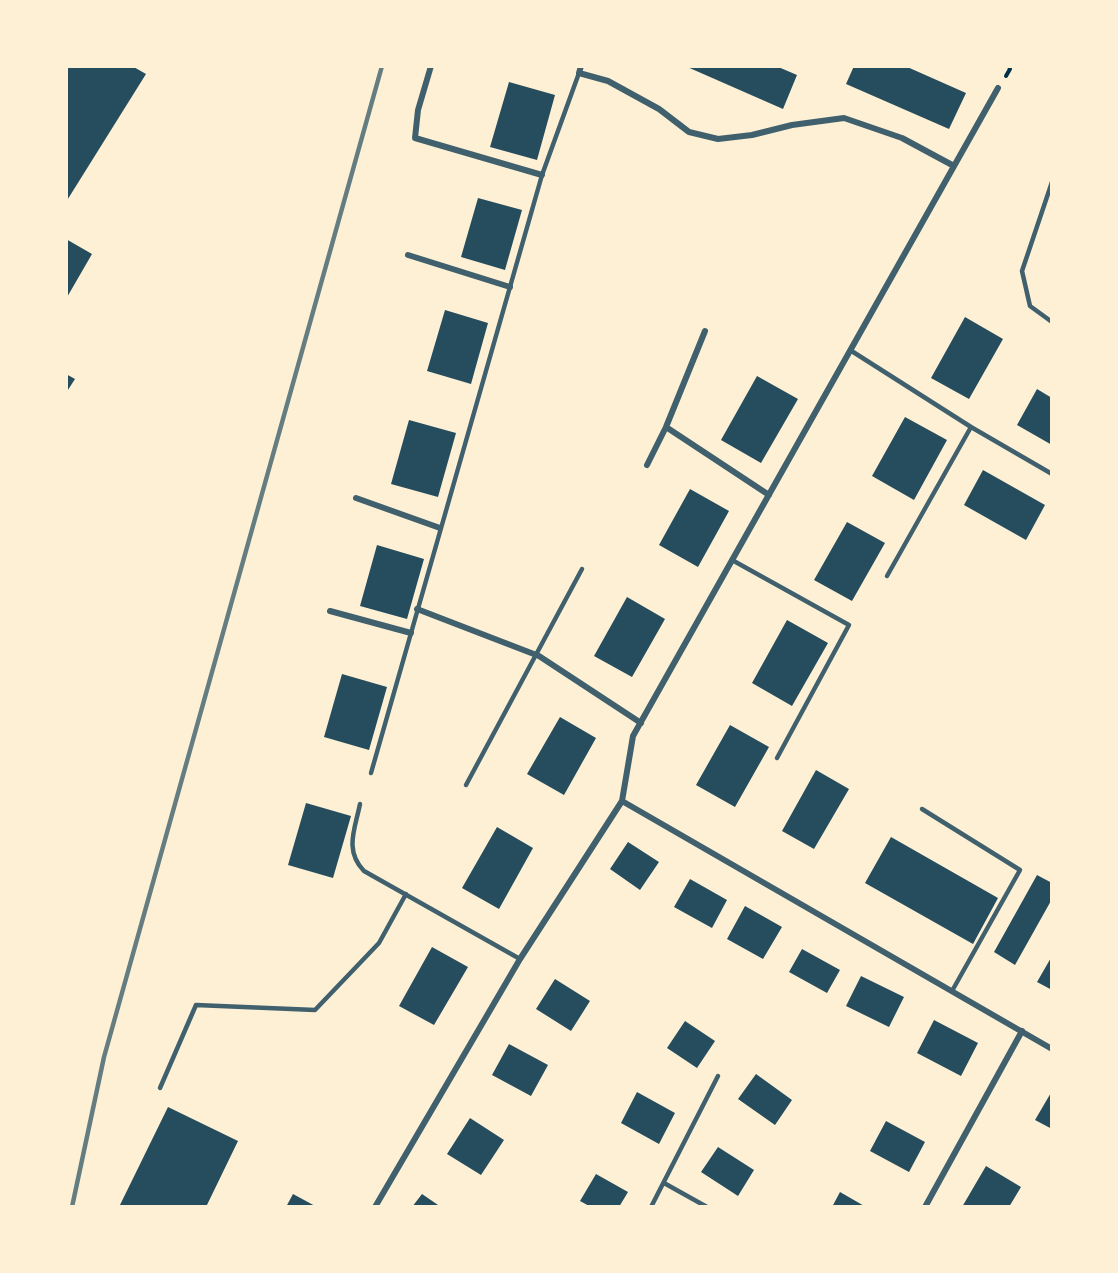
<!DOCTYPE html>
<style>
body{margin:0}
#map{position:relative;width:1118px;height:1273px;overflow:hidden;background:#fdf0d5;font-family:"Exo 2",sans-serif}
canvas{display:block}
.frame{position:absolute;inset:0;border:68px solid #fdf0d5;pointer-events:none}
</style>
<div id="map">
<canvas width="1118" height="1273"></canvas>
<div class="frame"></div>
</div>
<script>
const g = document.querySelector('canvas').getContext('2d');
g.lineJoin = 'round';
function fillPath(path, color) { g.fillStyle = color; g.fill(path, 'evenodd'); }
function strokePath(path, color, width, dash) { g.strokeStyle = color; g.lineWidth = width; g.lineCap = dash ? 'butt' : 'round'; g.setLineDash(dash || []); g.stroke(path); }
const building = new Path2D(`
 M66 66H132L146 74 66 202Z
 M685 66H776L797 75 783 109Z
 M854 66H905L966 93 949 129 846 84Z
 M509 82 555 95 537 160 490 147Z
 M478 198 522 210 505 270 461 257Z
 M66 239 92 254 66 299Z
 M445 310 488 323 471 384 427 371Z
 M965 317 1003 339 969 399 931 378Z
 M66 374 75 379 66 393Z
 M757 376 798 399 761 463 721 440Z
 M1037 389 1052 398V445L1017 425Z
 M905 417 947 440 914 500 872 476Z
 M409 420 456 433 438 497 391 484Z
 M983 470 1045 505 1026 540 964 505Z
 M690 489 729 511 698 567 659 545Z
 M847 522 885 543 852 601 814 580Z
 M377 545 424 559 407 619 360 606Z
 M627 597 665 619 632 677 594 656Z
 M787 620 828 643 792 706 752 683Z
 M342 674 387 687 369 750 324 737Z
 M560 717 596 738 564 795 527 774Z
 M730 725 769 747 735 807 696 785Z
 M816 770 849 789 814 849 782 831Z
 M306 803 351 816 333 878 288 865Z
 M497 827 533 848 499 909 462 888Z
 M891 837 998 898 973 944 865 883Z
 M628 842 659 862 640 890 610 869Z
 M1037 875 1052 883V899L1015 965 994 952Z
 M690 879 727 900 712 928 674 907Z
 M745 906 782 927 763 959 727 939Z
 M432 947 468 967 434 1025 399 1006Z
 M802 949 840 970 827 993 789 972Z
 M1052 956V990L1037 982Z
 M861 976 904 997 889 1027 846 1006Z
 M555 979 590 1001 571 1031 536 1009Z
 M934 1020 978 1043 961 1076 917 1053Z
 M685 1021 715 1041 697 1068 667 1048Z
 M509 1044 548 1065 531 1096 492 1075Z
 M756 1074 792 1100 775 1125 738 1099Z
 M1052 1091V1129L1035 1120Z
 M637 1092 675 1113 659 1144 621 1123Z
 M168 1107 238 1141 206 1207H119Z
 M470 1118 504 1140 481 1175 447 1154Z
 M886 1121 925 1142 909 1172 870 1151Z
 M718 1147 754 1170 738 1196 701 1172Z
 M986 1166 1021 1187 1009 1207H962Z
 M596 1174 628 1192 619 1207H591L580 1201Z
 M840 1192 866 1207H832Z
 M293 1194 317 1207H286Z
 M422 1194 441 1207H412Z`);
const path = new Path2D(`
 M1006 76 1010 69 1009 66`);
const service = new Path2D(`
 M1052 182 1022 271 1030 306 1052 322
 M850 350 971 427 887 576
 M971 427 1052 474
 M732 560 849 625 777 758
 M371 773 542 175 579 73
 M466 785 582 569
 M360 804C355 829 344 850 364 871L520 959
 M922 809 1020 870 952 991
 M160 1088 196 1005 315 1010 379 943 406 894
 M664 1183 707 1207
 M651 1207 718 1076`);
const minor = new Path2D(`
 M431 66 418 110 415 138 542 175
 M581 66 579 73 608 81 659 109 689 132 718 139 752 135 792 125 844 118 902 138 954 166
 M408 255 510 287
 M666 427 769 495
 M647 465 666 427 705 331
 M356 498 440 528
 M417 609 539 656 641 723
 M330 611 411 633
 M622 801 1052 1049
 M375 1207 520 959 622 801 633 736 998 88
 M925 1207 1022 1031`);
const rail = new Path2D(`
 M72 1207 104 1057 382 66`);
fillPath(building, '#264d5e');
strokePath(path, '#003049', 4);
strokePath(service, '#3f606c', 4.5);
strokePath(minor, '#3f606c', 6);
strokePath(rail, '#657d81', 4.5);
</script>
